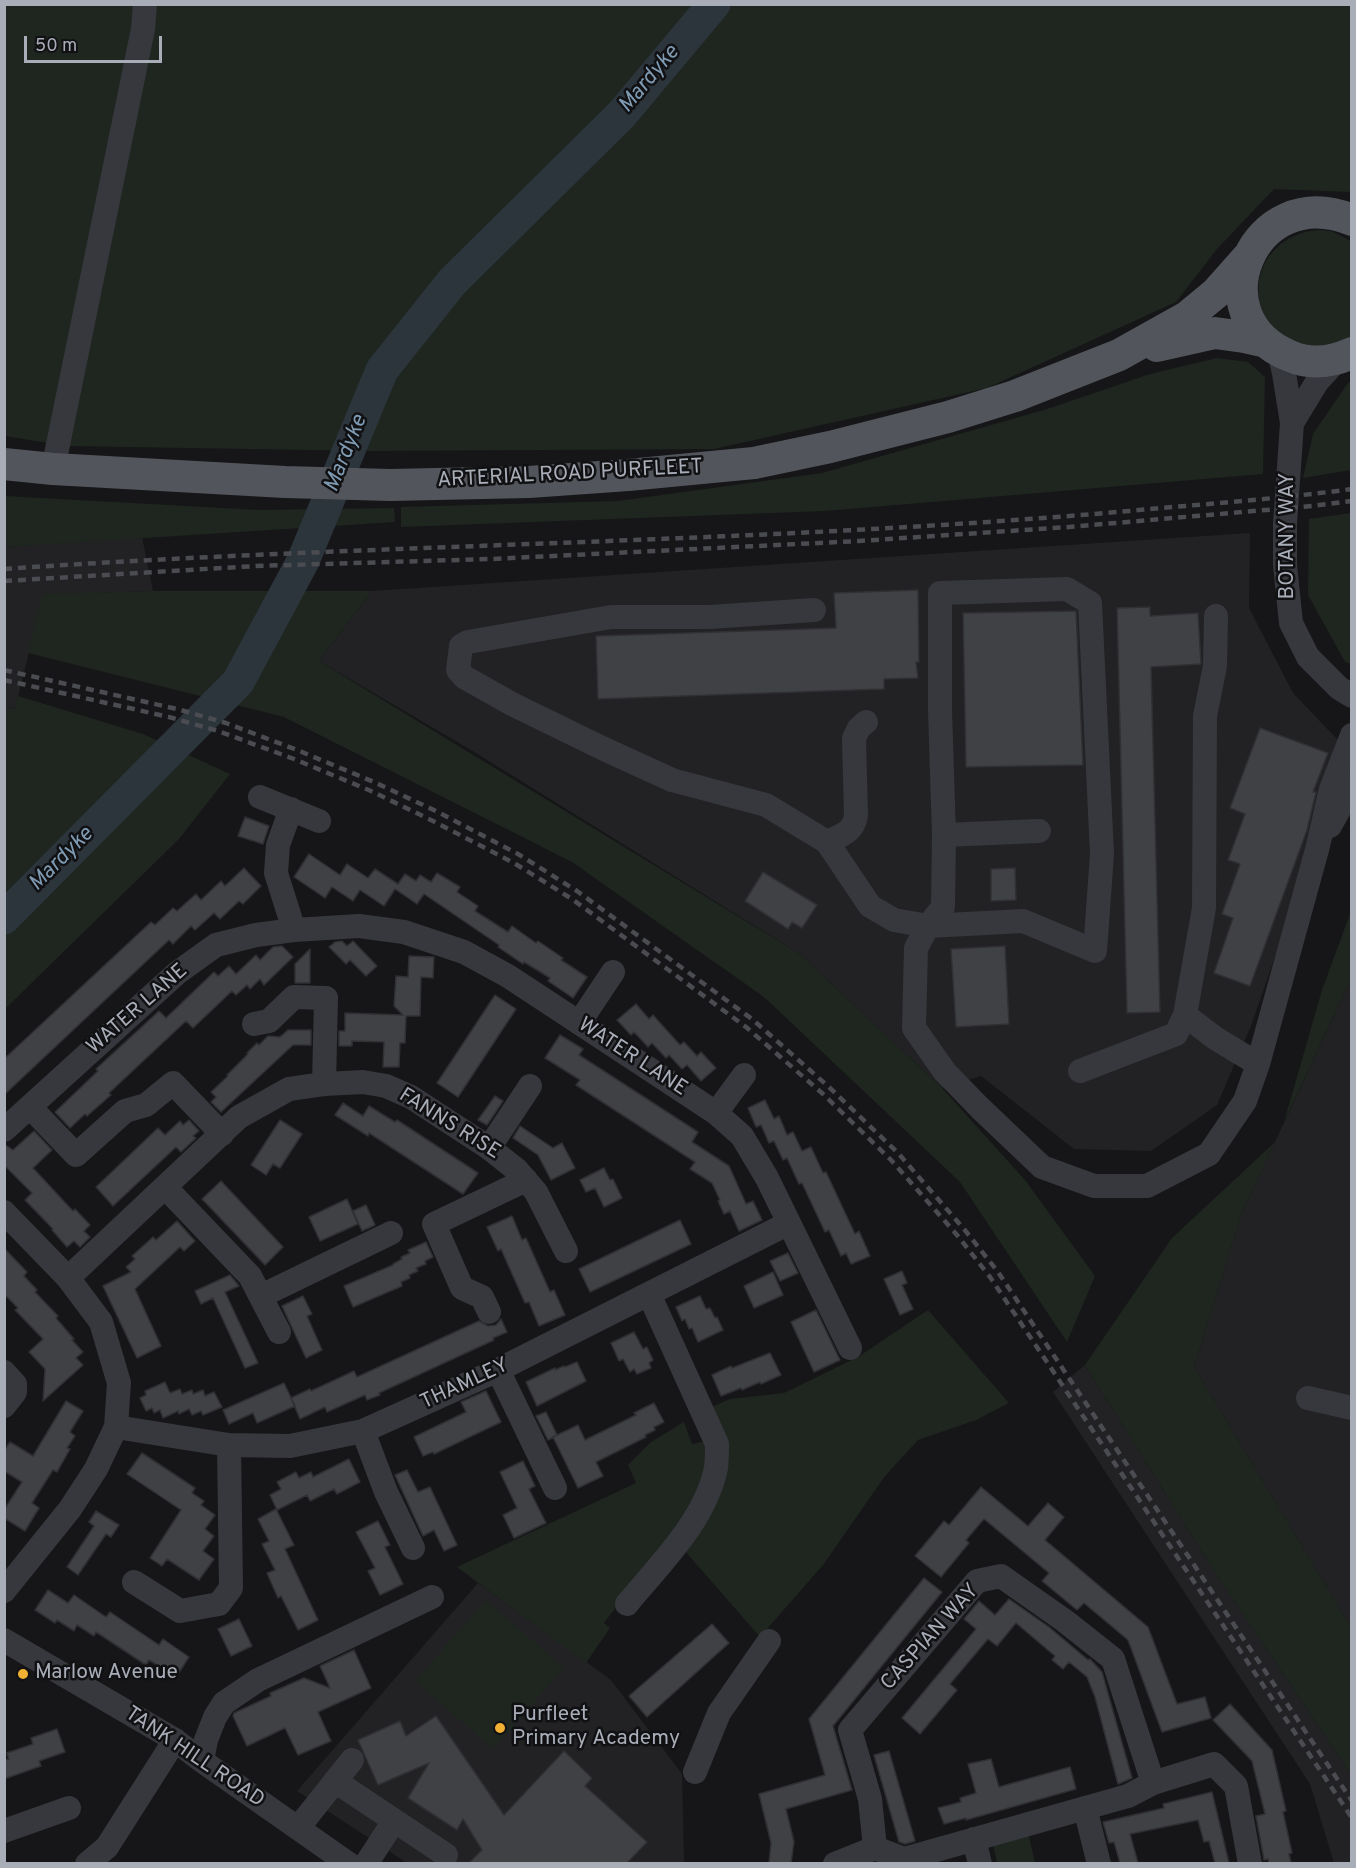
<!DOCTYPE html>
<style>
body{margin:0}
#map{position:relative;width:1356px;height:1868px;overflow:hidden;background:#161618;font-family:Overpass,sans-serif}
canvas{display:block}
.frame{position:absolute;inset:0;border:6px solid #a8adb8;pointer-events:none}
.scale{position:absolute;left:24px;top:36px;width:138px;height:27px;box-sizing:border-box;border:3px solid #a8adb8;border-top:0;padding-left:8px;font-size:18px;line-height:21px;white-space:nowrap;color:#a8adb8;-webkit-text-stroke:4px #111113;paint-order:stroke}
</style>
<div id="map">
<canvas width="1356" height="1868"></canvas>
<div class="frame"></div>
<div class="scale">50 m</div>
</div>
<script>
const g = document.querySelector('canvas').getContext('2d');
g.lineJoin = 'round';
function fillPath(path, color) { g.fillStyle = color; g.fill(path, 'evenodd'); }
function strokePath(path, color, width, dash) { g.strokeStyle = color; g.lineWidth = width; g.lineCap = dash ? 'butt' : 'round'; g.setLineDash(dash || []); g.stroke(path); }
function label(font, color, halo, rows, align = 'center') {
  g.font = font + ' Overpass,sans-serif'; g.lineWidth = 5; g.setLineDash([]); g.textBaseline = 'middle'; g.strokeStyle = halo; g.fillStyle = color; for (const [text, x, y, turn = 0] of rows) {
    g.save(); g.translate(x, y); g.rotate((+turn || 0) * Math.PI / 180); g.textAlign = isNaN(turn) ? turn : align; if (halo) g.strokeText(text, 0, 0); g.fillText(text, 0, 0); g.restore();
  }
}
const built = new Path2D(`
 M1250 533 1249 608 1293 693 1339 741 1322 821 1251 1026 1217 1105 1151 1151 1074 1149 981 1076 942 1088 800 954 476 753 319 661 372 591Z
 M142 537 153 591 43 595 15 709 5 708V547Z
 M1351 979V1627L1194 1367 1241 1215Z
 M1085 1365 1214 1571 1351 1775V1863H1334L1310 1784 1053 1392Z
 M478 1583 611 1680 682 1774 684 1863H407L297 1791Z`);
const green = new Path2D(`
 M4 5H1351V192L1274 189 1217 249 1176 302 987 388 714 449 372 451 66 446 5 436Z
 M1319 230 1331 231 1351 241V336C1339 344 1323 348 1308 345 1236 330 1245 236 1319 230Z
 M1217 358 1248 362 1265 377 1263 474 825 511 401 527V507L618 501 822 473 1044 410 1150 374Z
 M1351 381V470L1303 478 1313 434 1348 383Z
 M5 496 259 510 394 508 395 522 5 547Z
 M1351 513H1352L1351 664 1345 662 1308 595 1309 519Z
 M153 591H372L319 661 800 954 942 1088 1025 1180 1095 1276 1067 1342 960 1182 764 997 572 862 284 717 28 653 42 594Z
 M18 696 143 734 230 774 179 839 5 1009 4 708 15 709Z
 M1351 911V979L1284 1122 1322 990Z
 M1275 1142 1241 1215 1194 1367 1351 1627V1775L1214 1571 1085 1365 1172 1238Z
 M928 1310 1009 1403 976 1420 918 1440 885 1476 823 1565 760 1637 671 1535 604 1623 610 1628 586 1663 457 1567 636 1483 628 1465 651 1442 684 1422 692 1444 708 1441 709 1408 730 1399 784 1393 858 1357Z
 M486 1600 564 1668 493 1749 415 1681Z
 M1029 1836 1035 1863H997L993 1844Z`);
const river = new Path2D(`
 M4 918 238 682 303 561 382 370 452 282 622 114 714 4`);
const building = new Path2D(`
 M918 590 919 662H916L918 678 884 679V689L598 699 596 636 836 628 834 593Z
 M1150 607V616L1198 613 1201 664 1151 667 1160 1012 1127 1013 1117 608Z
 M1076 611 1083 765 966 767 963 613Z
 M1260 728 1328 753 1313 792H1316L1307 830 1250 986 1214 973 1233 918 1222 914 1240 864 1228 860 1245 814 1230 808Z
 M245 817 269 826 263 844 238 836Z
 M309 854 340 875 347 864 368 878 375 869 398 884 405 874 416 881 420 875 431 882 437 873 460 887 457 892 478 906 475 911 508 932 512 926 536 943 538 941 563 958 561 960 587 977 573 998 548 981 550 978 524 962 523 964 498 947 499 945 424 894 417 904 395 889 384 906 360 890 353 901 332 887 325 898 294 877Z
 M244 868 261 886 243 904 239 901 220 919 214 913 195 930 191 926 173 944 169 940 4 1095V1059L151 922 155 925 173 908 177 911 196 894 201 900 221 881 225 886Z
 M1015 868 1016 900 991 901V869Z
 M763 872 817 905 802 928 792 922 788 929 745 901Z
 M342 941 347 946 353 941 377 966 366 976 350 960 346 964 329 947 335 942Z
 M282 946 293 957 264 985 260 979 250 989 247 985 236 995 232 991 193 1028 186 1021 109 1093 111 1095 87 1116 85 1114 70 1128 55 1112 98 1071 96 1069 159 1011 166 1018 214 972 218 976 229 966 236 974 256 955 260 960 273 947Z
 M1005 946 1009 1024 956 1027 951 949Z
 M310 949V983H295V964Z
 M409 956 434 957 433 978 421 977 420 1016H406L405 1043H400L399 1067H383L384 1042 352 1041V1046H339V1031H345V1013L403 1015 394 1006 396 976 408 977Z
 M495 995 516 1009 458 1097 437 1083Z
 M636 1004 649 1019 653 1015 680 1045 684 1042 697 1056 701 1052 716 1068 701 1081 687 1065 682 1069 669 1055 666 1058 652 1043 648 1047 634 1032 631 1035 617 1020Z
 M288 1030H311V1045H293L221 1112 211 1102 216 1097 211 1092 228 1076 227 1075 248 1054 247 1053 257 1043 259 1045 268 1036 280 1037Z
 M560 1035 583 1049 579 1055 698 1132 692 1142 729 1166 746 1204 753 1201 762 1220 739 1231 730 1211 724 1214 718 1201 720 1200 712 1183 690 1169 695 1162 576 1085 580 1080 545 1058Z
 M495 1096 503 1101 487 1125 478 1120Z
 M765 1100 774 1119 779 1116 787 1135 793 1132 802 1151 811 1147 823 1173 826 1172 855 1234 859 1231 870 1256 851 1264 846 1253 841 1256 829 1230 825 1232 802 1183 799 1184 787 1158 783 1160 774 1141 769 1143 761 1125 756 1127 748 1108Z
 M343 1103 363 1116 369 1106 395 1122 397 1120 478 1173 463 1194 369 1133 368 1136 335 1115Z
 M189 1120 199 1131 193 1136 196 1138 181 1152 176 1147 113 1206 96 1187 158 1128 165 1135 180 1121 183 1125Z
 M280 1120 302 1134 280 1168 273 1164 266 1175 251 1165Z
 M520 1126 553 1148 562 1143 575 1168 551 1180 538 1155 513 1138Z
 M34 1131 52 1150 33 1168 73 1211 75 1209 90 1225 84 1231 90 1237 80 1247 74 1241 67 1247 52 1230 53 1229 25 1200 32 1193 4 1165V1144L13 1150Z
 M604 1168 610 1180 613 1179 622 1198 604 1207 595 1188 586 1192 580 1180Z
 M221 1181 283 1247 265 1265 202 1199Z
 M347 1199 358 1224 320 1241 309 1217Z
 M366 1205 375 1225 362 1231 353 1211Z
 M512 1216 522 1240 526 1238 550 1292 554 1290 565 1315 539 1326 529 1302 525 1303 501 1249 498 1251 487 1227Z
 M680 1220 691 1244 590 1292 579 1269Z
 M177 1221 195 1241 184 1251 180 1247 135 1289 161 1346 137 1358 103 1286 131 1272 126 1267 135 1259 132 1256 153 1237 156 1240Z
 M426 1242 433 1257 425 1261 426 1264 416 1268 418 1271 409 1275 410 1278 401 1282 402 1286 353 1307 344 1286 393 1265V1264L402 1259 401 1257 410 1253 408 1250Z
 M4 1248 27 1272 24 1276 37 1290 35 1292 58 1316 56 1318 74 1339 72 1340 83 1352 76 1358 83 1365 43 1401 45 1369 29 1352 43 1339 15 1310 18 1308 4 1294Z
 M788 1253 798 1273 780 1281 770 1261Z
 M902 1271 907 1283 902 1285 913 1309 900 1315 884 1279Z
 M773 1272 783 1295 754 1308 744 1286Z
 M230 1275 239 1286 225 1292 258 1363 245 1368 213 1298 201 1304 195 1291Z
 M303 1296 312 1314 307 1316 322 1350 306 1358 282 1306Z
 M700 1296 706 1309 710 1308 715 1318 717 1317 723 1330 698 1342 692 1328 689 1329 685 1319 682 1321 676 1307Z
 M816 1310 840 1360 814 1372 791 1322Z
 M501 1319 507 1332 493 1338 494 1340 379 1393 380 1395 367 1400 365 1395 327 1412 325 1407 300 1419 291 1398 310 1389 311 1391 354 1371 357 1377 479 1321 488 1326 496 1325Z
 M634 1332 643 1349 647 1347 653 1360 649 1363 651 1368 637 1374 634 1369 630 1372 623 1359 619 1361 611 1343Z
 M770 1353 781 1375 761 1384 760 1382 742 1390 741 1388 721 1396 712 1375 731 1366 732 1368Z
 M577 1362 586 1381 537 1406 526 1382 555 1368V1370L564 1366 565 1367Z
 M165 1382 170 1393 180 1389 182 1394 192 1390 193 1394 203 1390 205 1396 214 1392 222 1407 203 1415 201 1411 192 1415 189 1409 179 1414 178 1411 163 1418 160 1410 154 1413 152 1408 146 1411 140 1398 146 1395 145 1391Z
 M284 1383 295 1406 257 1423 253 1413 229 1424 223 1410Z
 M486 1391 501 1422 434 1454 433 1452 423 1456 414 1437 466 1412 461 1402Z
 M66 1401 83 1411 70 1432 75 1436 67 1448 70 1449 57 1472 53 1470 32 1503 39 1508 25 1531 4 1518V1510L22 1482 4 1471V1451L10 1442 33 1456Z
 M654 1403 664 1422 654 1427 655 1430 645 1435 646 1437 596 1462 603 1476 578 1488 553 1437 578 1425 585 1440 636 1415 634 1413Z
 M546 1412 557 1435 548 1440 536 1416Z
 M142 1453 195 1488 192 1493 204 1501 201 1505 215 1515 205 1529 214 1536 203 1551 214 1559 199 1580 167 1559 162 1566 150 1558 181 1510 127 1474Z
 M349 1459 360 1482 337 1494 334 1489 310 1501 307 1495 277 1510 270 1495 281 1489 277 1482 296 1472 299 1478 311 1472 313 1477Z
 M523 1461 535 1486 529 1489 546 1523 514 1538 503 1515 517 1508 500 1472Z
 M407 1470 418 1492 430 1487 457 1545 444 1551 434 1530 423 1536 395 1475Z
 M981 1487 1028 1526 1048 1503 1064 1517 1045 1540 1148 1627 1177 1704 1205 1697 1211 1718 1162 1732 1128 1640 1084 1603 1077 1610 1042 1581 1049 1573 984 1519 966 1540 969 1543 941 1577 915 1556 944 1521 949 1525Z
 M276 1509 294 1545 285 1549 318 1620 298 1630 281 1596 278 1598 267 1573 275 1570 262 1544 269 1541 258 1519Z
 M96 1511 119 1525 111 1537 106 1534 78 1575 67 1567 94 1526 89 1522Z
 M378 1521 390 1545 385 1547 403 1584 380 1595 368 1571 375 1568 356 1532Z
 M924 1578 942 1592 833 1726 852 1790 786 1809 794 1842 791 1863H769L771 1843 759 1794 825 1775 809 1719Z
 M48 1590 68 1603 74 1595 106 1617 110 1612 159 1645 163 1639 189 1657 178 1674 168 1668 167 1671 149 1660 146 1665 96 1632 94 1636 77 1625 74 1631 57 1620 55 1623 35 1610Z
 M1009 1599 1049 1627 1088 1660 1090 1659 1102 1672 1132 1778 1118 1784 1095 1697 1087 1677 1069 1662 1063 1669 1052 1660 1055 1656 1016 1623 997 1646 988 1639 950 1684 957 1690 920 1734 902 1718 976 1629 964 1619 979 1601 995 1615Z
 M239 1619 252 1646 231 1656 218 1629Z
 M712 1624 729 1643 647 1717 629 1696Z
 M354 1650 371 1688 318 1712 331 1741 298 1755 285 1728 247 1746 233 1716 234 1713 271 1696 270 1693 304 1678 330 1688 320 1666Z
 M1230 1704 1272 1750 1286 1811 1283 1812 1292 1853 1289 1854 1291 1863H1269L1268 1859 1264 1860 1256 1816 1265 1814 1252 1761 1213 1720Z
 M436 1716 504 1815 564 1751 592 1778 585 1786 647 1842 627 1863H469L482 1850 463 1819 457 1830 408 1798 429 1763 378 1785 358 1740 400 1721 406 1736Z
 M57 1729 65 1752 39 1761 41 1766 4 1779V1760L9 1759 7 1753 33 1744 31 1738Z
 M889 1751 915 1841 905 1844 899 1842 874 1755Z
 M991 1759 999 1787 1070 1767 1076 1789 966 1820V1818L944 1824 938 1808 961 1802 960 1798 976 1793 968 1764Z
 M1212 1792 1229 1863H1215L1209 1841 1204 1842 1198 1820 1130 1834 1138 1863H1120L1114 1842 1109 1843 1103 1822 1164 1808 1163 1804Z`);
const minor = new Path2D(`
 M1279 352 1284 373 1292 423 1285 524V565L1291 623 1308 657 1339 688 1352 696
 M1292 423 1317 382 1339 358
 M53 469 143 29 145 4
 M814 610 710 617H611L468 642 461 646 458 670 464 677 512 704 602 748 672 780 766 805 827 842 870 906 894 920 928 926 1023 921 1095 951 1102 854 1090 603 1067 589 940 593V710L944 835 943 907 928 926 916 948 914 1028 945 1072 980 1108 1042 1167 1094 1186H1147L1209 1154 1245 1101 1258 1064 1318 846 1331 789 1352 735
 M1216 616 1215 666 1205 716 1204 908 1185 1015 1215 1038 1258 1064
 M260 797 319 821
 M291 809 278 845 276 873 294 930
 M1330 826 1352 786
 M944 835 1039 831
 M827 842C841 835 853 833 856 816L854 738 859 728 866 722
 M579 1023 613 972
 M254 1024 269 1021 294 997 326 998 324 1084
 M1080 1071 1176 1034 1185 1015
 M30 1107 76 1155 125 1111 146 1105 173 1083 222 1134
 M716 1113 744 1075
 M4 1130 177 973 216 945 256 935 294 930 359 926 404 932 464 952 508 976 716 1113 742 1136 767 1178 850 1348
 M489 1148 530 1086
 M165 1187 250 1276 279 1332
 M4 1212 68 1278 101 1322 119 1383 116 1427 96 1469 70 1509 4 1591
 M68 1278 239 1117 289 1089 324 1084 363 1082 386 1086 411 1097 489 1148 517 1170 536 1192 566 1251
 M261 1296 391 1233
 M489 1312 482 1297 462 1288 434 1224 526 1180
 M498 1370 555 1488
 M4 1372 15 1384V1392L4 1406
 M1308 1398 1352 1408
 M116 1427 229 1445 290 1446 363 1431 498 1370 789 1223
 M363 1431 386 1492 413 1548
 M134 1582 180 1611 219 1604 231 1588 229 1445
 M627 1604C660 1564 705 1521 716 1468 717 1460 717 1452 717 1444L649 1294
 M4 1640 175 1740 202 1761 349 1864
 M202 1761 206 1740 215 1717 224 1703 258 1680 432 1597
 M695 1772 719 1713 769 1641
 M335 1781 446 1855
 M1085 1808 1099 1864
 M298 1828 352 1760
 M4 1831 69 1808
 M974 1839 980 1864
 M875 1848 904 1859 1128 1796 1153 1783
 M87 1864 107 1847 175 1740
 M366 1864 394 1821
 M835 1864 875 1848 870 1799 850 1730 977 1581 1001 1576 1065 1621 1113 1659 1153 1783 1214 1764 1236 1786 1250 1864`);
const major = new Path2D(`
 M1352 220C1252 179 1196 318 1290 356 1310 365 1332 362 1352 353
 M1157 346 1215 333 1244 337 1266 342
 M4 464 53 469 285 482 390 485 529 482 628 475 754 463 830 447 948 417 1015 396 1119 355 1187 317 1216 293 1247 258`);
const rail = new Path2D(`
 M4 569C379 543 755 544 1129 511 1203 504 1278 499 1352 489
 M4 581 256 566 491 559 859 541 1069 527 1312 506 1352 501
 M4 670 177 709 226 723 297 750 374 782 438 812 518 854 577 891 752 1019 829 1087 898 1153 964 1229 998 1272 1352 1801
 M4 680 169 717 218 731 294 759 371 791 433 821 514 863 572 899 746 1027 823 1094 891 1160 957 1235 990 1277 1352 1818`);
const markers = [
 [23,1674,6,"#f2b134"],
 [500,1728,6,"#f2b134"]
];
const streetNames = [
 ["ARTERIAL ROAD PURFLEET",570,475,-3],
 ["BOTANY WAY",1289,536,-90],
 ["WATER LANE",138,1010,-41],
 ["WATER LANE",632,1058,33],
 ["FANNS RISE",449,1125,32],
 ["THAMLEY",465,1385,-25],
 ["CASPIAN WAY",931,1638,-48],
 ["TANK HILL ROAD",194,1758,34]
];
const poiNames = [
 ["Marlow Avenue",35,1674],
 ["Purfleet",512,1716],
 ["Primary Academy",512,1740]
];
const waterNames = [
 ["Mardyke",650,80,-50],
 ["Mardyke",347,454,-68],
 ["Mardyke",62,860,-45]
];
fillPath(built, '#222225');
fillPath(green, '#1e261f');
strokePath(river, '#2c353c', 33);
fillPath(building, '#404145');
strokePath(building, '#303034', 1.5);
strokePath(minor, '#37383d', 24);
strokePath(major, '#53555c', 32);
strokePath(rail, '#4a4c52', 4.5, [8, 6]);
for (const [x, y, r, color] of markers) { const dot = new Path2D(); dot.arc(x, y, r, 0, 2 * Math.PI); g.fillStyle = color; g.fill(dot); strokePath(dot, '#111113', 2); }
label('21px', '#a8adb8', '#111113', streetNames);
label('21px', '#a8adb8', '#111113', poiNames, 'left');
label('italic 22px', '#7f9bb3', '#111113', waterNames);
</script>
